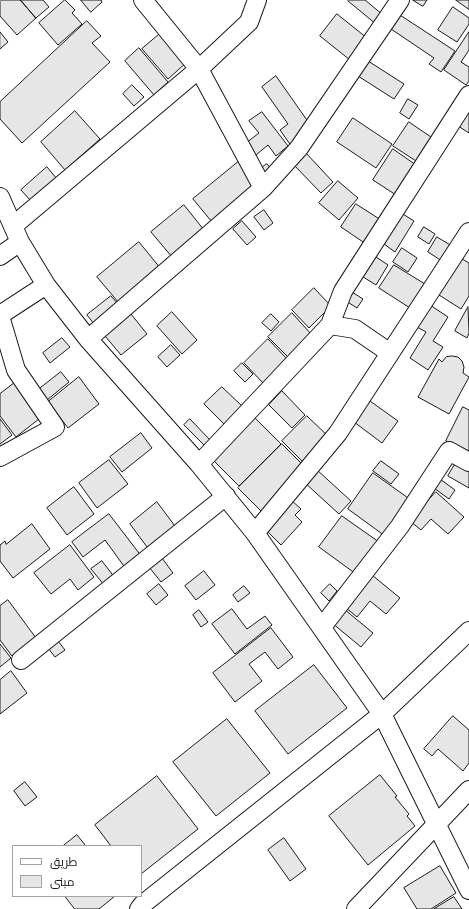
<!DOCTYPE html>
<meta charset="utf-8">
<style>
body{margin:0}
#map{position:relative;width:469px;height:909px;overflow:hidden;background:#fff;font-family:Karla,Cairo,sans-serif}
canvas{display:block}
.legend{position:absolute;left:12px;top:845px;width:130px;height:52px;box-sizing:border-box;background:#fff;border:1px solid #a3a3a3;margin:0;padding:5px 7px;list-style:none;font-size:12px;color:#1a1a1a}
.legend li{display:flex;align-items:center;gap:8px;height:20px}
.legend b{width:20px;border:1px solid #a3a3a3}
</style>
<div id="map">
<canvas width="469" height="909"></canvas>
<ul class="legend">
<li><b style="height:5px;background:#fff"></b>طريق</li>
<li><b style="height:11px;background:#e6e6e6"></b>مبنى</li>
</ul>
</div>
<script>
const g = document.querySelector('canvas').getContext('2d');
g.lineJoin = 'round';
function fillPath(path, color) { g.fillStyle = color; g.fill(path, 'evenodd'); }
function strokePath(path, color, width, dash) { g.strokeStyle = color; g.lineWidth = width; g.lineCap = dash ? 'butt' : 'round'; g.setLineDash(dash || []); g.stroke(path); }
const building = new Path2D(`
 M2 0H20L36 18 17 35 0 16V2Z
 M21 0H43L49 7 36 18Z
 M65 0 75 10 72 13 82 24 58 45 39 23Z
 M81 0H101L102 2 91 12Z
 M349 0H365L383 15 376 24 348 1Z
 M413 0H427L423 6Z
 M456 0H469V9Z
 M453 7 469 18V24L457 42 438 30Z
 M337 14 367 38 350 60 320 36Z
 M400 15 455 51 441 72 429 64 434 58 391 29Z
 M87 21 101 36 92 43 110 62 22 143 0 119V102Z
 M0 32 8 42 0 49Z
 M162 32 187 62 168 79 142 49Z
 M469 32V50L461 62 469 67V81L466 85 444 70Z
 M139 48 168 82 154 95 125 61Z
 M368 61 404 84 394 99 358 76Z
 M276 76 309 123 292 147 280 130 288 124 262 87Z
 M132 85 144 97 134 106 123 94Z
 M408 99 418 105 409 119 400 113Z
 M469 103V133L455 124Z
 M75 111 100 139 65 170 41 142Z
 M262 112 288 146 276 156 268 145 256 155 246 143 259 133 249 121Z
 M353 118 392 144 376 168 337 142Z
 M409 122 431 137 416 161 393 146Z
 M393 149 416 165 396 195 373 180Z
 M305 152 333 182 321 193 292 163Z
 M243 158 256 185 212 222 193 199Z
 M267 164 272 170 265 175 260 169Z
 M47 167 57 179 31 201 21 190Z
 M338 181 358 198 339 220 319 203Z
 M356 204 381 220 366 244 341 227Z
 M184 205 204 230 172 257 151 232Z
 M264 210 273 223 264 230 254 217Z
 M398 211 414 221 395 252 380 241Z
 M242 221 256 237 247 245 233 229Z
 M424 227 435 234 429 244 418 237Z
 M437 237 452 246 442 261 428 252Z
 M139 242 161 269 119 303 97 277Z
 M402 248 417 258 408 272 393 262Z
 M373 255 388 265 376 285 360 275Z
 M459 257 469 263V296L461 309 436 293Z
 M394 265 425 284 410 308 379 288Z
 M314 288 331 306 309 328 292 310Z
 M352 292 363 299 357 308 346 301Z
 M111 296 118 304 94 324 87 315Z
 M430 305 448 317 433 341 443 347 428 370 410 358 426 332 417 327Z
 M468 307 469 333 467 338 455 331Z
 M172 312 197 340 182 354 157 326Z
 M292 313 311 334 288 357 268 337Z
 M131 314 147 334 121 355 105 336Z
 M271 314 279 322 271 331 262 323Z
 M62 338 70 347 50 363 43 353Z
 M268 339 288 360 264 384 244 363Z
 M171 345 180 355 167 367 158 357Z
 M452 356 458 357 462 361 464 367 463 373 469 377 449 414 418 397 439 359 442 362 446 357Z
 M242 363 253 374 245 382 234 371Z
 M61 372 69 382 47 400 38 390Z
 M79 377 99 404 68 428 48 402Z
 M17 381 44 415 16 437 0 416V394Z
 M222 387 242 406 224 424 204 404Z
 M282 391 305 415 292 428 269 405Z
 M370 401 398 421 382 443 354 422Z
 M463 407 469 410V452L446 441Z
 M307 416 330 438 304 463 282 441Z
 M255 418 281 444 239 486 213 460Z
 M0 419 12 435 0 444Z
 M190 419 210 440 205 446 184 425Z
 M141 433 152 448 122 472 110 457Z
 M282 444 304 466 265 515 238 488Z
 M109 460 128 484 97 508 79 483Z
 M381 461 399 474 391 484 373 471Z
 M457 461 469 468V488L448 476Z
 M316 469 351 501 339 514 304 482Z
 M373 473 411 500 385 536 348 509Z
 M440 479 455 490 449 499 434 488Z
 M74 487 94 514 67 535 47 508Z
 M436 492 464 517 448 534 431 519 421 530 410 521Z
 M290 499 301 509 295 515 302 522 281 545 264 528Z
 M157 502 178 530 150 551 130 524Z
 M109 514 142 557 126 569 105 540 83 557 72 542Z
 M342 516 379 542 356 574 319 547Z
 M32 524 50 549 13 578 0 561V545L5 541 6 544Z
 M70 545 94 577 78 590 70 579 51 594 34 573Z
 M162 558 173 573 161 582 149 567Z
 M102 561 115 578 105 586 91 569Z
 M204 571 215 585 196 600 185 586Z
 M372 575 400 598 386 614 370 601 357 617 345 607Z
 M159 584 168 595 156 605 147 594Z
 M330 584 337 591 329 601 321 593Z
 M244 586 250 593 238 602 233 595Z
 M8 600 36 638 12 656 0 640V606Z
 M232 609 247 629 265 616 272 625 235 654 212 624Z
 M344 609 373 633 361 647 332 623Z
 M199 610 208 622 201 627 193 615Z
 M271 628 293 657 278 669 265 652 249 664 262 681 235 702 213 673Z
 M58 641 65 650 55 657 48 648Z
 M0 644 11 658 0 667Z
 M314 665 347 708 288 754 255 711Z
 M11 671 27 693 0 714V680Z
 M453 716 469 730V763L463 771 438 749 432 756 424 749Z
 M227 719 270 773 216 816 173 762Z
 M380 775 397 796 395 797 409 814 407 816 415 826 368 865 329 816Z
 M157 776 198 829 141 874V846H111L95 825Z
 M25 782 37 797 25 806 14 791Z
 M77 835 86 846H63Z
 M284 838 306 869 290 881 268 850Z
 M440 866 456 893 431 909H417L404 888Z
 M65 896H115L99 909H75Z
 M454 897 462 909H434Z`);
const street = new Path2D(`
 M143 0 199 69 263 188
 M0 197 20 242 46 285 88 339 199 464 255 533 382 714 469 890
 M13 226 199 69 249 22 257 0
 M0 256 20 242
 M0 315 46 285
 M0 316 16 370 55 427 0 457
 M330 325 355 329 390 353
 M88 339 263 188 299 148 400 0
 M199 464 330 325 343 291 469 95
 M255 533 338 433 469 232
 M322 627 400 526 449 451 469 462
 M21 660 226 496
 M139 909 143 904 382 714 469 631
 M356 909 469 790`);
fillPath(building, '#e6e6e6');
strokePath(building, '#1a1a1a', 1);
strokePath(street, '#1a1a1a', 20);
strokePath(street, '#fff', 18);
</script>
